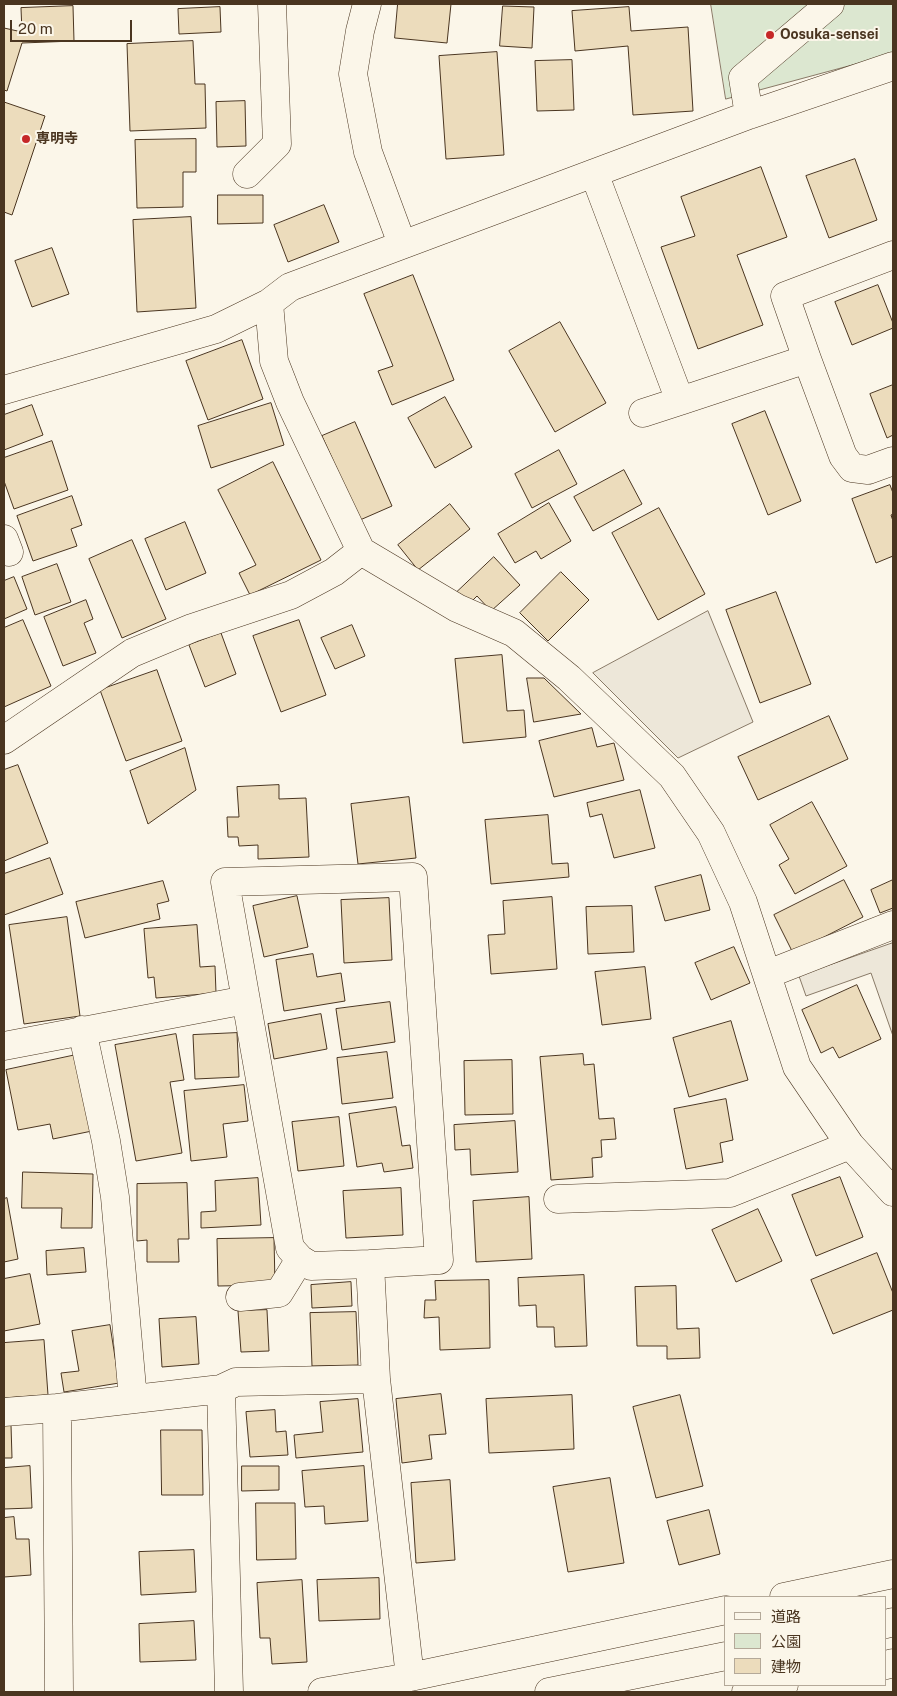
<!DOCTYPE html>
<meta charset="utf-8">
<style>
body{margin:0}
#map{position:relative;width:897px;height:1696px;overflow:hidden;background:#fbf6e9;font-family:"Public Sans","Noto Sans JP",sans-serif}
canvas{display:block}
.frame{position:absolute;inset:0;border:5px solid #4a3520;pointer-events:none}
.legend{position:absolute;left:724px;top:1596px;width:162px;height:90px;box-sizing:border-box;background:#fbf6e9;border:1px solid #b4a999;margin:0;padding:6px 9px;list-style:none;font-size:15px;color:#4a3520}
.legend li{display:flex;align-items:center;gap:10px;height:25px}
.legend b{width:25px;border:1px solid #b4a999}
.scale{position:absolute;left:10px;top:20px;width:122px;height:22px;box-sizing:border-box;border:2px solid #4a3520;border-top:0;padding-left:6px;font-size:15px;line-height:18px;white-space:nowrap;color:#4a3520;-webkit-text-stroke:4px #fbf6e9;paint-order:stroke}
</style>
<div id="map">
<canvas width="897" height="1696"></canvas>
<div class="frame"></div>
<ul class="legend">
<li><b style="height:6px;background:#fbf6e9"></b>道路</li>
<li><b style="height:14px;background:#dce7d0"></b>公園</li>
<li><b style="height:14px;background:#ecdcbc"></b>建物</li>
</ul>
<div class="scale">20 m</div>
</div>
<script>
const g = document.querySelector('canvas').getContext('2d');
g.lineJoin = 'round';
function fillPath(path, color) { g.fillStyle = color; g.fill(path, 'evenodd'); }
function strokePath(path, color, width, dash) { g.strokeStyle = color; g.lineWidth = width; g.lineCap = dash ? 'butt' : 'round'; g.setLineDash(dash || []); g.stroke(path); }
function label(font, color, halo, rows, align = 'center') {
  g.font = font + ' "Public Sans","Noto Sans JP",sans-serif'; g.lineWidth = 4; g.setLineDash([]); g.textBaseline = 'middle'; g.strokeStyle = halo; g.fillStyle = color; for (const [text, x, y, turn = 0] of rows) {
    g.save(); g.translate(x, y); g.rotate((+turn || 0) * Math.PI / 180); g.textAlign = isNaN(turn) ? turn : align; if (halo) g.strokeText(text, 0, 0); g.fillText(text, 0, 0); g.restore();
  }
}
const green = new Path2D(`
 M711 4H893V54L726 99Z`);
const parking = new Path2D(`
 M708 611 753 722 678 758 593 673Z
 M893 943V1036L871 973 806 996 799 976Z`);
const building = new Path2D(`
 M398 4H451L447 43 395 38Z
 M73 6 74 41 22 43 7 91 4 90V28L22 32 21 8Z
 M503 6 534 7 532 48 500 46Z
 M220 7 221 32 179 34 178 9Z
 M629 7 631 31 688 27 693 111 633 115 628 46 575 51 572 11Z
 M193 41 195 84H205L206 128 130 131 127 44Z
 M497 52 504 155 446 159 439 56Z
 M572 60 574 110 537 111 535 61Z
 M245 101 246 146 217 147 216 102Z
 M4 102 45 116 12 215 4 212Z
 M196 139V172H183V207L137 208 135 140Z
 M855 159 877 220 829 238 806 176Z
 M761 167 787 237 737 255 763 325 698 349 661 247 695 236 681 197Z
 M218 195H263V223L218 224Z
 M324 205 339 242 288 262 274 225Z
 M191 217 196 308 137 312 133 220Z
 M52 248 69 294 32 307 15 261Z
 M413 275 454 380 392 405 378 371 393 366 364 294Z
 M878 285 893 323V328L852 345 835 302Z
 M560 322 606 403 555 432 509 351Z
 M242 340 263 399 208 420 186 361Z
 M893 385V435L887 438 870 394Z
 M445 397 472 447 435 468 408 418Z
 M271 403 284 445 211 468 198 426Z
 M32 405 43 435 4 450V415Z
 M765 411 801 501 768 515 732 424Z
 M355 422 392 506 360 520 322 436Z
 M52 441 68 490 14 509 4 481V458Z
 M559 450 577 484 532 508 515 474Z
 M273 462 321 560 250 595 239 573 256 565 218 490Z
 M624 470 642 504 593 531 574 497Z
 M890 485 893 493V514L891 515 893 521V556L876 563 852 499Z
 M72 496 82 525 71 529 77 546 33 561 17 516Z
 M549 503 571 541 541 559 536 551 515 563 498 534Z
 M450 504 470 529 418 570 398 545Z
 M659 508 705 594 658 620 612 533Z
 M185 522 206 573 166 590 145 539Z
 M132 540 166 619 122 638 89 559Z
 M494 557 520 585 491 611 477 596 468 605 456 593Z
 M57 564 71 602 35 615 22 577Z
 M561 572 589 600 548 641 520 613Z
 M14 577 27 609 4 619V581Z
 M776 592 811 684 760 703 726 610Z
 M86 600 93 619 84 623 96 653 63 666 44 617Z
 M23 620 51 686 4 707V628Z
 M299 620 326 695 281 712 253 636Z
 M352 625 365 656 335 669 321 638Z
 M221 633 236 674 205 687 189 645Z
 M502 655 507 711 524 710 526 737 463 743 455 659Z
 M157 670 182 741 126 761 100 690Z
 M527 678H544L581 714 534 722Z
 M829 716 848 759 758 800 738 757Z
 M592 728 597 747 614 743 624 780 554 797 539 741Z
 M185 748 196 790 148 824 130 771Z
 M18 765 48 843 4 861V770Z
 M279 785V799L306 798 309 857 258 859V845L239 846 238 837H228L227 817H239L237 787Z
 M640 790 655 848 614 858 602 814 590 817 587 803Z
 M409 797 416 858 358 864 351 804Z
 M812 802 847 866 795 894 779 865 789 859 770 825Z
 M548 815 552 864 568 863 569 877 491 884 485 820Z
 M50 858 63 894 4 915V874Z
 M701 875 710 910 665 921 655 887Z
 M844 880 863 917 793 953 774 915Z
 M893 880V908L880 913 871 890Z
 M163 881 169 901 157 904 160 919 85 938 76 902Z
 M297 896 308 947 264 957 253 906Z
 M552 897 557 969 491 974 488 935 505 934 503 901Z
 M389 898 392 960 344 963 341 900Z
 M632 906 634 952 588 954 586 907Z
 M67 917 80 1016 24 1024 9 925Z
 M197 925 200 967 215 966 216 993 156 998 154 977 148 978 144 929Z
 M734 947 750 983 711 1000 695 963Z
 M313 954 317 977 341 973 345 1001 284 1011 276 960Z
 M645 967 651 1019 602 1025 595 972Z
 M857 985 881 1039 839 1058 833 1047 821 1053 802 1010Z
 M390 1002 395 1042 342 1050 336 1009Z
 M321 1014 327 1049 274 1059 268 1024Z
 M731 1021 748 1080 689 1097 673 1038Z
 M237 1033 239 1077 195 1079 193 1035Z
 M176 1034 184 1080 170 1082 182 1153 136 1161 115 1045Z
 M387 1052 393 1098 342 1104 337 1058Z
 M583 1054 584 1065 594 1064 599 1119 614 1118 616 1139 601 1140 602 1157 592 1158 593 1177 551 1180 540 1057Z
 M76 1055 92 1131 53 1139 50 1124 18 1130 6 1070Z
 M512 1060 513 1114 465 1115 464 1061Z
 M244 1085 248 1121 223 1124 227 1157 191 1161 184 1091Z
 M726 1099 733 1140 720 1143 723 1162 686 1169 674 1109Z
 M396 1107 402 1146 410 1145 413 1168 384 1172 382 1163 357 1167 349 1114Z
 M339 1117 344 1166 298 1171 292 1122Z
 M515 1121 518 1172 471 1175 470 1149 455 1150 454 1125Z
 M23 1172 93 1174 92 1228H61L62 1208H22Z
 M840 1177 863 1237 816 1256 792 1195Z
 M258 1178 261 1225 201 1228V1212L216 1211 215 1181Z
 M187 1183 189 1239H178L179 1262H147V1240L137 1241V1184Z
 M401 1188 403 1235 346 1238 343 1191Z
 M529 1197 532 1259 476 1262 473 1201Z
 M7 1198 18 1259 4 1262V1199Z
 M758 1209 782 1261 736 1282 712 1230Z
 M274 1238 275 1285 218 1286 217 1239Z
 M84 1248 86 1272 47 1275 46 1251Z
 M877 1253 893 1293V1310L833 1334 811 1280Z
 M30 1274 40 1324 4 1331V1279Z
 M584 1275 587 1346 555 1347 554 1327H537L536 1305 519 1306 518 1278Z
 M489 1280 490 1348 440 1350 439 1317 424 1318 425 1300H436L435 1281Z
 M351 1282 352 1306 312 1308 311 1285Z
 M676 1286 677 1329 699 1328 700 1358 667 1359V1346H637L635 1287Z
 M267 1310 269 1351 241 1352 238 1311Z
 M356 1312 358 1365 312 1366 310 1313Z
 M196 1317 199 1364 162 1367 159 1319Z
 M110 1325 119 1383 64 1392 61 1373 79 1371 72 1331Z
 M44 1340 48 1395 4 1398V1343Z
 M441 1394 446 1434 429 1435 432 1459 402 1463 396 1399Z
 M572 1395 574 1449 489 1453 486 1399Z
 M680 1395 703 1486 656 1498 633 1407Z
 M358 1399 363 1452 296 1458 294 1435 323 1432 320 1402Z
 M275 1410 276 1432 286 1431 288 1455 250 1457 246 1412Z
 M4 1425H11L12 1458H4Z
 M161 1430H202L203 1495H162Z
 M30 1466 32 1508 4 1509V1468Z
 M242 1466H279V1490L242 1491Z
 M364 1466 368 1521 325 1524 324 1506 305 1507 302 1471Z
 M610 1478 624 1563 568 1572 553 1487Z
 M450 1480 455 1560 416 1563 411 1483Z
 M256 1503H295L296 1559 257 1560Z
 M709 1510 720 1554 679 1565 667 1521Z
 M14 1517 16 1539H29L31 1575 4 1577V1518Z
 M194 1550 196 1592 141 1595 139 1552Z
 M379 1578 380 1619 319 1621 317 1580Z
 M302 1580 307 1662 272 1664 270 1638H260L257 1583Z
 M194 1621 196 1660 140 1662 139 1624Z`);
const minor = new Path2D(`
 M367 4 360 31 353 74 368 152 402 244
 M749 115 743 78 830 4
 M594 173 680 401 807 359 843 456 852 468 868 470 893 461
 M247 174 277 144 272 4
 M269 303 274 361 290 402 361 551 457 608 514 633 569 678 672 776 711 833 743 902 797 1067 850 1145 893 1192
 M807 359 785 296 893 255
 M4 390 216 329 269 303 290 287 749 115 893 66
 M643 413 680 401
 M4 539 9 552
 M4 740 132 653 192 628 291 595 334 572 361 551
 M768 974 893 925
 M82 1030 106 1141 115 1197 133 1399
 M4 1046 246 1000
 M558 1199 730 1193 850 1145
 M370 1264 439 1260 413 877 225 882 290 1248 300 1259 311 1266 370 1264 376 1379 410 1677
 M240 1297 279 1293 300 1259
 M221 1389 236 1382 376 1379
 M57 1408 59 1692
 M4 1412 57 1408 221 1389 229 1692
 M784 1597 893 1574
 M886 1624 893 1622
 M886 1665 893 1663
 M322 1692 410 1677 726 1610
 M549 1692 726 1656
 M746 1692 784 1685`);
const markers = [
 [770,35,5,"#c62828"],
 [26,139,5,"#c62828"]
];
const poiNames = [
 ["Oosuka-sensei",780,35],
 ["専明寺",36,139]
];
fillPath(green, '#dce7d0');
strokePath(green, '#887966', 1);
fillPath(parking, '#ede7d9');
strokePath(parking, '#887966', 1);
fillPath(building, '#ecdcbc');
strokePath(building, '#4a3520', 1);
strokePath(minor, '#4a3520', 29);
strokePath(minor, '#fbf6e9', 28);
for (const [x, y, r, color] of markers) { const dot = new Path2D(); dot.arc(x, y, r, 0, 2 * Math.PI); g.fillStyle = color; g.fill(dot); strokePath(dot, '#fbf6e9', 2); }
label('bold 14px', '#4a3520', '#fbf6e9', poiNames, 'left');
</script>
